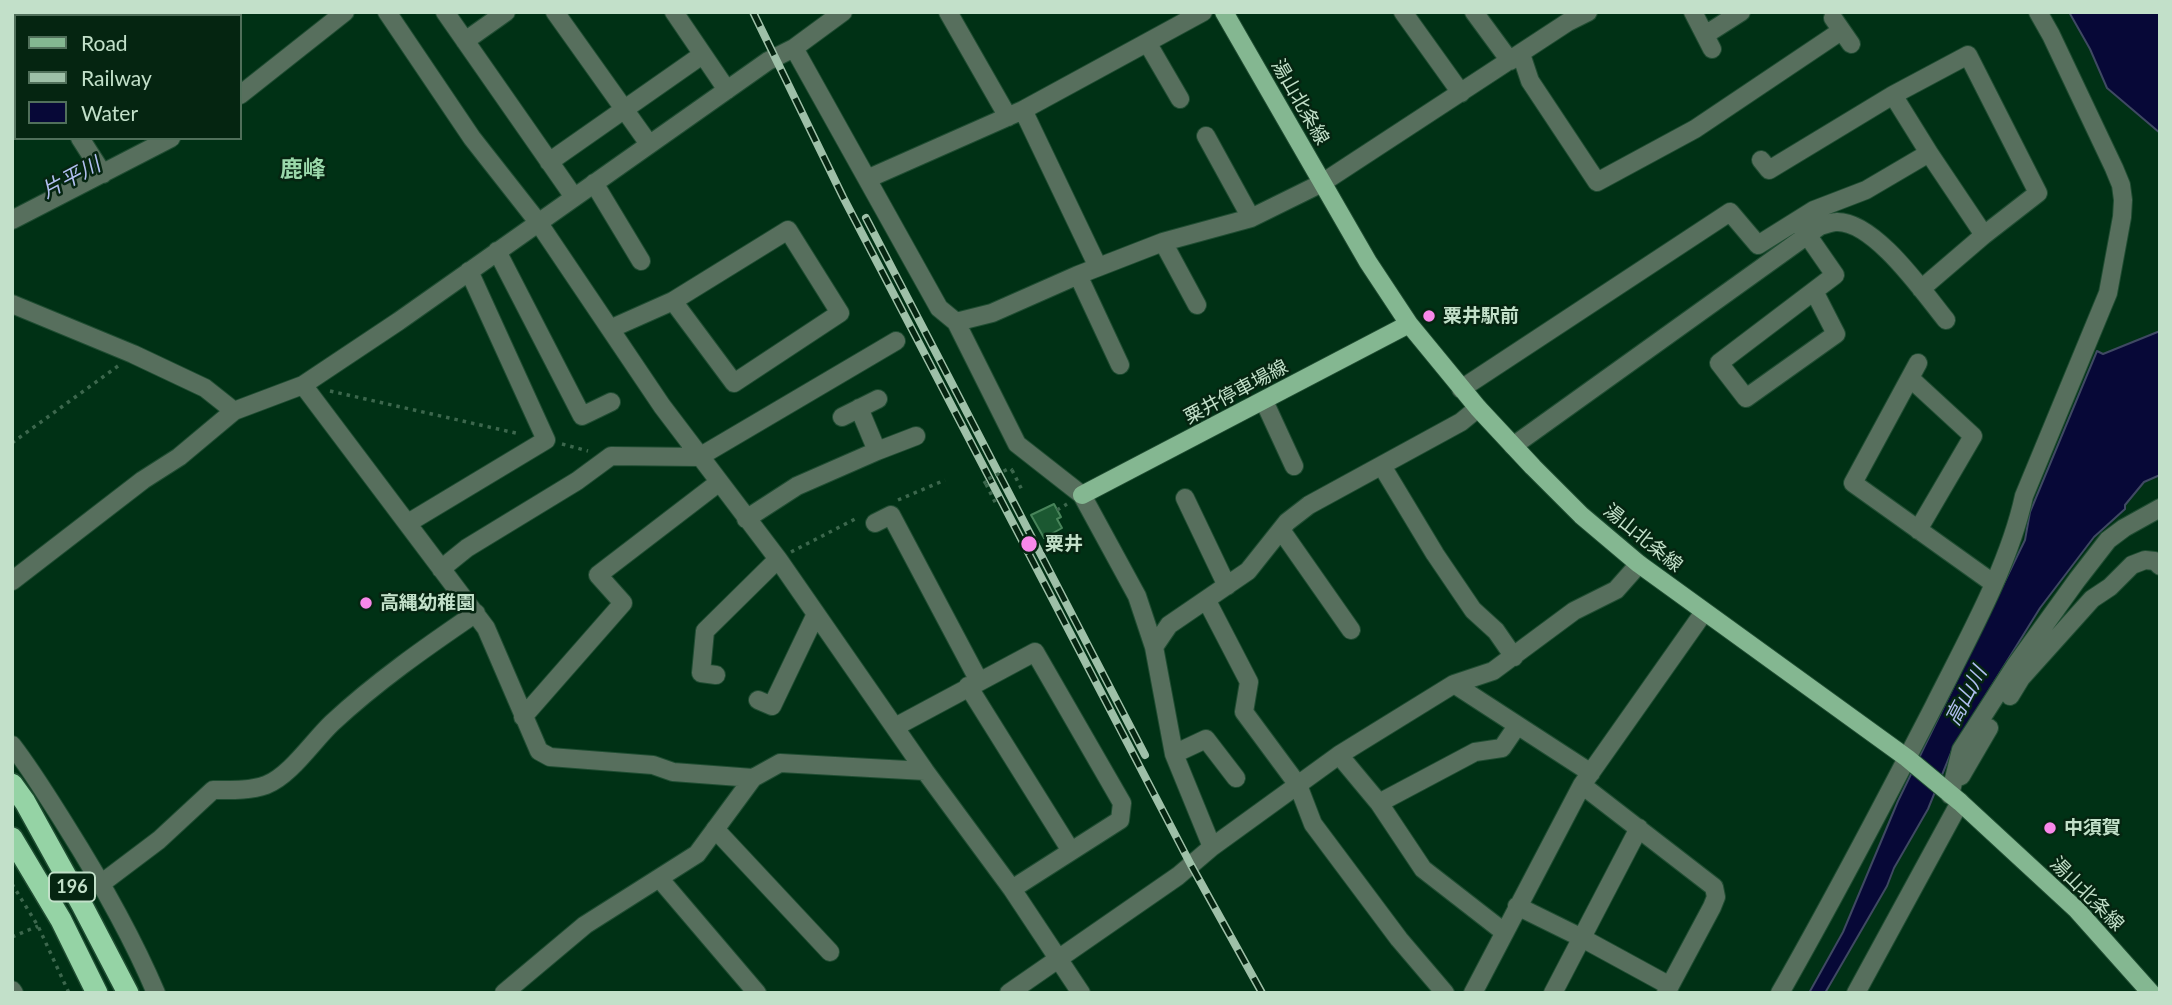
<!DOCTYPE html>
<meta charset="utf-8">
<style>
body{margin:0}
#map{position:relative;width:2172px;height:1005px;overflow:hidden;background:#003115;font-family:Lato,sans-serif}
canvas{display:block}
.frame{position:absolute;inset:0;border:14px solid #c2e0c9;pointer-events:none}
.legend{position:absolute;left:14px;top:14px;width:228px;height:126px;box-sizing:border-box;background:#052511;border:2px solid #51705b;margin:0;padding:9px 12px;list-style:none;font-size:21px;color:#c2e0c9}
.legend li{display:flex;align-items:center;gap:14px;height:35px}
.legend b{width:35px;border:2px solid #51705b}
</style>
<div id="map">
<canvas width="2172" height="1005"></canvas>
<div class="frame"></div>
<ul class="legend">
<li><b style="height:9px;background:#84b791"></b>Road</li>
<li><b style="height:9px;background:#9ec0a8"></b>Railway</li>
<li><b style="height:19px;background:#070837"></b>Water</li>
</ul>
</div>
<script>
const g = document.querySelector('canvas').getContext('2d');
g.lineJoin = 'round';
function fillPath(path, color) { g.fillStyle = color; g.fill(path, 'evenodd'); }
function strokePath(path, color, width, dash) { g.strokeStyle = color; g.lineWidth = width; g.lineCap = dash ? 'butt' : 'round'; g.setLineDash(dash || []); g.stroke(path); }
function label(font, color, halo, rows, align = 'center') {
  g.font = font + ' Lato,"Noto Sans JP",sans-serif'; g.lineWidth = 5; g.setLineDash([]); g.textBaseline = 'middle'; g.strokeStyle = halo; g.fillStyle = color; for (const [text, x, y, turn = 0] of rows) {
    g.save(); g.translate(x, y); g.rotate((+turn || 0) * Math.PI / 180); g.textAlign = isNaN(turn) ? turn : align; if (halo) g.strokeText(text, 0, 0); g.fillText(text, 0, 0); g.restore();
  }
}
const water = new Path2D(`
 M2069 12H2160V133L2107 88 2090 49Z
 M2160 331V475L2144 482 2125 505V509L2094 537 2040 608 1953 748 1928 809 1894 868 1887 886 1825 993H1809L1843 932 1898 801 2025 540 2030 512 2097 351 2103 354Z`);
const building = new Path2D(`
 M1054 504 1061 517 1057 519 1062 528 1044 538 1031 515Z`);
const path = new Path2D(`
 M330 391 520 434
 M12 443 118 366
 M562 444 588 451
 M1012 470 1023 492
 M986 484 997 506
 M898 500 945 480
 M1057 510 1067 504
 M791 552 859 517
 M12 884 38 926 69 993
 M12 937 38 926`);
const minor = new Path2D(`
 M117 12 120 16
 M387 12 472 138 538 222 662 406 778 559 925 771 1012 889 1081 993
 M445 12 574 197
 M555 12 649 144
 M674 12 727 90
 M948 12 1008 117
 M1403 12 1461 93
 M1474 12 1510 61
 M1693 12 1712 49
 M12 15 17 12
 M1833 18 1851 44
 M1705 35 1741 12
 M12 37 16 42
 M465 41 506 12
 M1148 44 1180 99
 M794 48 939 308 956 322 1017 444 1082 495 1137 596 1154 647 1174 754 1212 847
 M1521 54 1530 81 1597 182 1695 129 1841 31
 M240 95 345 12
 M1023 110 1098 267
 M1206 136 1251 218
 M80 138 103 174
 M1761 160 1769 170 1893 95
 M549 162 702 55
 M867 179 1023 110 1203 12
 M594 183 641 261
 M12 220 171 138
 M1801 226 1835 275 1719 363 1746 398 1836 334 1814 291
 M1163 242 1197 305
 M497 251 582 416 611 402
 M1078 275 1120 365
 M1921 289 1984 235
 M12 304 133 354 205 388 234 411
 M956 322 992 313 1078 275 1163 242 1251 218 1322 183 1568 22 1588 12
 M610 329 673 301 788 230 840 313 734 383 673 301
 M1918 363 1853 483 1993 583
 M1910 378 1973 436 1918 530
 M303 385 486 628 539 751 550 757 653 765 673 772 753 778
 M1461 389 1730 212 1758 245 1814 210 1866 190 1929 153 1984 235 2038 193 1968 55 1893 95 1929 153
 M1264 401 1294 466
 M842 417 878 399
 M1513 446 1820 226C1825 225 1831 222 1836 222 1874 220 1924 293 1946 320
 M877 451 916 436
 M1382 466 1435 554 1473 610 1496 631 1514 657
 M1185 498 1227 586
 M746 519 797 486 877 451 859 408
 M408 523 546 440 469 271
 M875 523 891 515 979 681
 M1281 530 1351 630
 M441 569 467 548 577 481 611 456 699 457 896 341
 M12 581 143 480 179 457 234 411 303 385 399 321 768 61 794 48 843 12
 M1207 601 1249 682 1244 712 1298 785 1313 824 1399 939 1445 993
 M1154 647 1169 625 1248 571 1287 522 1309 505 1461 422 1478 408
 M716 675 701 673 705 631 778 559
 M1454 684 1591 773
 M968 686 1071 851
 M2010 696 2021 678 2092 599 2110 587 2132 565 2145 560 2155 561 2160 566
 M758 700 772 706 816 614
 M523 717 623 603 598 575 718 483
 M895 727 1035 652 1122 803 1120 820 1012 889
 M12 745C32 771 49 799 66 826 100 880 131 934 156 993
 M1174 754 1206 739 1236 778
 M1339 755 1379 803 1423 869 1504 932
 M1961 776 1989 728
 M1582 785 1714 887 1716 897 1712 907 1666 993
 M1950 795 1961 750 2015 666 2077 580 2108 540 2124 528 2160 508
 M1379 803 1475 752 1502 748 1517 726
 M715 829 830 952
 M659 878 757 993
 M102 883 159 840 213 790C230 790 249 791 266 785 290 776 313 741 332 723 376 682 426 647 476 613
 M1517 906 1582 938 1670 986
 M12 990 14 993
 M504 993 585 925 697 854 753 778 780 763 925 771
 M1009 993 1178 876 1212 847 1339 755 1454 684 1493 671 1574 611 1616 590 1639 564
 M1473 993 1582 785 1704 612
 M1553 993 1639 828
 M1780 993C1834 898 1884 803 1934 706 1966 642 2009 566 2024 496L2108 293 2122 217 2123 200 2121 185 2114 168 2051 35 2038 12
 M1856 993 1960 802`);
const major = new Path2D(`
 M1224 12 1368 262 1409 324 1478 408 1533 467 1581 515 1639 564 1907 758 1960 802 2077 910 2151 993
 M1082 495 1409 324`);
const highway = new Path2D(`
 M12 784 25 802 82 905 128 993
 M12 838 61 920 97 993`);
const rail = new Path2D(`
 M753 12 843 197 1191 865 1262 993
 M866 218 1145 755`);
const pathBridge = new Path2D(`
 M986 484 984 481 1010 468 1012 470`);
const markers = [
 [1429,316,7,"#f888e9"],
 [1029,544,9,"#f888e9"],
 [366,603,7,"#f888e9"],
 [2050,828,7,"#f888e9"]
];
const shields = [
 [72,887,46]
];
const shieldNames = [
 ["196",72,887]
];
const streetNames = [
 ["湯山北条線",1300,102,60],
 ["粟井停車場線",1236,392,-28],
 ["湯山北条線",1643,538,39],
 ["湯山北条線",2087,894,45]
];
const poiNames = [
 ["粟井駅前",1443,316],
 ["粟井",1045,544],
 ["高縄幼稚園",380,603],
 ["中須賀",2064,828]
];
const waterNames = [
 ["片平川",71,178,-28],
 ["高山川",1966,696,-62]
];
const quarterNames = [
 ["鹿峰",303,170]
];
fillPath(water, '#070837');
strokePath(water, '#3f4963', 2);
fillPath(building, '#1b5831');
strokePath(building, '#48845a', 2);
strokePath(minor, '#1f4d32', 20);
strokePath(major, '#1f4d32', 20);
strokePath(highway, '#1f4d32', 24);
strokePath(path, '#3c674d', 3.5, [3.5, 5]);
strokePath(minor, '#576f5d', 18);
strokePath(major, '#84b791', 18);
strokePath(highway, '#95d3a5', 21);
strokePath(rail, '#9ec0a8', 8);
strokePath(rail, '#052511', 5, [16]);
strokePath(pathBridge, '#3c674d', 3.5, [3.5, 5]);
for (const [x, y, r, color] of markers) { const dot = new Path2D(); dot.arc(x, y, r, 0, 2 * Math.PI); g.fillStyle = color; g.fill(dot); strokePath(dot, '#052511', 2.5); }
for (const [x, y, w] of shields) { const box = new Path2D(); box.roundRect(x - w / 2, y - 14.5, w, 29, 5); g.fillStyle = '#052511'; g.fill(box); strokePath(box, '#c2e0c9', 2); }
label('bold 18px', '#c2e0c9', null, shieldNames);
label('19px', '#c2e0c9', '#052511', streetNames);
label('bold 19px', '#c2e0c9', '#052511', poiNames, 'left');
label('italic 21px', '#b1bff0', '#052511', waterNames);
label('bold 23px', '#9ad8aa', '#052511', quarterNames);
</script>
